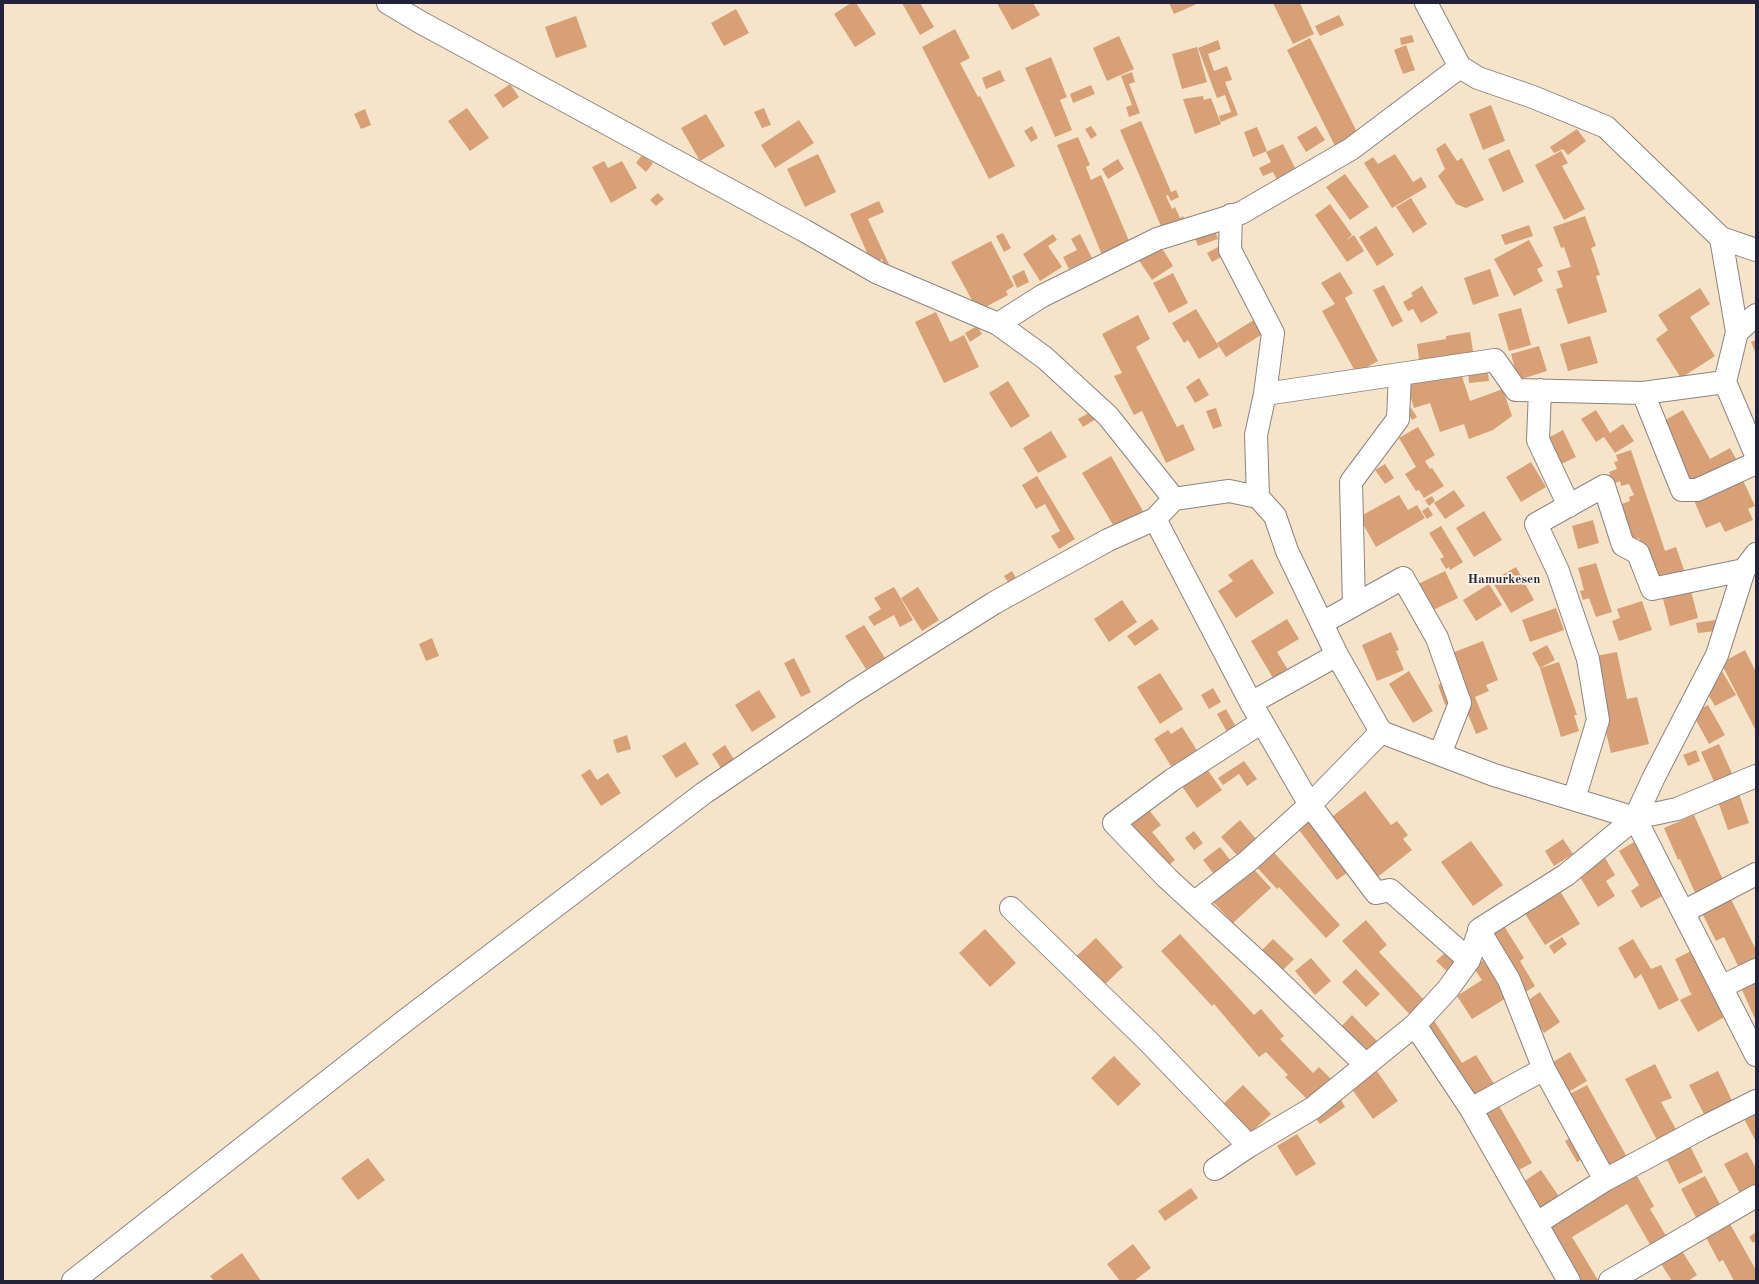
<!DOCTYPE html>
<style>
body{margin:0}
#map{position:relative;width:1759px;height:1284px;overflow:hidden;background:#f5e4c9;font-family:"Old Standard TT",serif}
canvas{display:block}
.frame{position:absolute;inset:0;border:4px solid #22223b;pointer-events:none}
</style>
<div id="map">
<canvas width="1759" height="1284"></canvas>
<div class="frame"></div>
</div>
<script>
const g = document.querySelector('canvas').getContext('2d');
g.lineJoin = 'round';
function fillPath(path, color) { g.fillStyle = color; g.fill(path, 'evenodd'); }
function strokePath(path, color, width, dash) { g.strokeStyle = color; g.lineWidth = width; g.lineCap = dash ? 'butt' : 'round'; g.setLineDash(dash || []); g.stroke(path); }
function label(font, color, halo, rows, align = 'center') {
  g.font = font + ' "Old Standard TT",serif'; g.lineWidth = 3.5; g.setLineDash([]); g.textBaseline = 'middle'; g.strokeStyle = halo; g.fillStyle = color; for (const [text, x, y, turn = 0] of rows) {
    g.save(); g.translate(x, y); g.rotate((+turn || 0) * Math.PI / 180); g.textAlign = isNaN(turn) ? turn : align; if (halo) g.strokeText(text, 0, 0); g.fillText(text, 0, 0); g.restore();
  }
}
const building = new Path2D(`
 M851 3H856L876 34 855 47 834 14Z
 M902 3H920L934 27 920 35Z
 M997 3H1033L1040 15 1012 30Z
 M1169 3H1199L1174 14Z
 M1273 3H1300L1314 34 1293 44Z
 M736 9 749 33 724 46 711 23Z
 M1339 15 1344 25 1320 36 1315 26Z
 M576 16 587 47 556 58 545 27Z
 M955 29 970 58 960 63 978 97 980 96 1015 166 989 179 922 47Z
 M1412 35 1414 42 1401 45 1400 38Z
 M1119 36 1134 69 1107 81 1093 48Z
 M1310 38 1360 138 1337 150 1287 50Z
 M1218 40 1221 49 1208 54 1214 71 1227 66 1232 80 1225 82 1238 115 1221 122 1219 116 1231 112 1225 95 1217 98 1198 48Z
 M1406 45 1415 70 1403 74 1394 50Z
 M1197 47 1207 82 1182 89 1172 54Z
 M1051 57 1067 97 1060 100 1072 130 1055 137 1025 68Z
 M1000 70 1005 81 986 89 982 78Z
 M1132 72 1135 82 1129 84 1140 113 1129 117 1126 107 1132 105 1121 76Z
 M510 84 519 97 503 108 494 95Z
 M1091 85 1095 94 1073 103 1070 94Z
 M1203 96 1204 100 1211 98 1221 124 1195 134 1183 99Z
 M1491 105 1505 141 1483 150 1469 114Z
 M467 108 489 138 470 151 448 121Z
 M764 108 771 125 762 128 754 112Z
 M365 109 371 125 361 129 354 114Z
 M706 114 725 146 700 161 681 128Z
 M799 120 814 143 775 168 761 145Z
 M1141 121 1171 192 1176 190 1179 197 1171 201 1168 195 1166 196 1172 209 1175 207 1180 218 1183 216 1185 221 1163 231 1120 130Z
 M1032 126 1038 138 1031 142 1024 131Z
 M1091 126 1097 135 1091 139 1085 129Z
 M1316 126 1325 140 1306 152 1297 137Z
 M1257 127 1267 151 1253 157 1244 132Z
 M1577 129 1586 141 1568 155 1563 149 1554 153 1550 147Z
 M1078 137 1090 165 1086 167 1091 180 1101 175 1130 243 1102 255 1057 145Z
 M1445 143 1457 161 1462 158 1484 200 1466 208 1456 204 1438 176 1445 169 1436 149Z
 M1283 144 1296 170 1277 180 1273 172 1263 176 1259 168 1271 162 1266 152Z
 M1509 149 1524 182 1503 192 1488 159Z
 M1561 151 1568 163 1562 166 1585 209 1564 220 1535 165Z
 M818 154 836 192 805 207 787 169Z
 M1395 154 1413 182 1421 177 1427 187 1392 208 1364 163 1373 157 1378 164Z
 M642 155 653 163 646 172 636 163Z
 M1118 159 1124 169 1108 179 1102 169Z
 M604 161 608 168 622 161 637 188 611 203 592 167Z
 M1345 174 1369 207 1350 220 1326 187Z
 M658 193 664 199 656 206 650 200Z
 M1411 198 1427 224 1413 233 1396 207Z
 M879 201 884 212 868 219 891 269 887 271 882 259 872 264 850 214Z
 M1330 204 1352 235 1345 241 1354 235 1364 251 1347 262 1315 215Z
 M1585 216 1596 246 1591 248 1600 275 1596 276 1607 312 1568 324 1556 289 1563 287 1557 271 1571 267 1564 247 1561 248 1553 227Z
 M1213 225 1218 239 1198 246 1193 232Z
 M1529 225 1533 236 1505 245 1501 235Z
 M1376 226 1394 255 1377 266 1359 237Z
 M1003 233 1011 248 1004 252 996 236Z
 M1053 234 1057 240 1048 246 1062 267 1040 281 1023 254Z
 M1080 234 1092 258 1069 269 1063 257 1077 250 1071 239Z
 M1529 240 1543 266 1537 269 1543 281 1514 296 1494 259Z
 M991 241 1014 286 1006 291 1008 295 978 311 951 262Z
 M1160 245 1173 266 1152 280 1138 259Z
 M1218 247 1223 256 1212 262 1207 253Z
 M1490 269 1499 296 1473 305 1464 278Z
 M1024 270 1029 282 1017 288 1012 276Z
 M1340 272 1353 293 1345 298 1378 361 1356 373 1322 311 1335 304 1321 283Z
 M1173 273 1188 303 1169 313 1153 283Z
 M1384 285 1403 321 1392 327 1373 290Z
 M1422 286 1438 313 1421 323 1413 309 1408 311 1403 302 1413 296 1411 293Z
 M1700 288 1710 304 1690 317 1715 356 1681 378 1656 339 1668 330 1658 315Z
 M1521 308 1531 345 1509 351 1498 314Z
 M1196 309 1219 347 1199 359 1188 340 1184 343 1172 323Z
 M936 312 950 342 964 335 979 367 944 383 915 322Z
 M1138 315 1150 339 1136 347 1177 427 1183 424 1195 450 1166 463 1142 411 1134 415 1114 376 1122 373 1102 334Z
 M1260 316 1269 330 1226 357 1217 343Z
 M977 326 982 334 970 342 965 333Z
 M1470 332 1474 357 1420 366 1417 344 1446 339V336Z
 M1590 336 1598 363 1568 371 1560 344Z
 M1756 340V354L1751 342Z
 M1539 346 1547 371 1518 380 1511 354Z
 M1487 366 1489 381 1469 383 1468 369Z
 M1460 370 1470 401 1503 389 1512 416 1493 430 1469 439 1464 424 1440 432 1430 403 1414 408 1407 386Z
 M1199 378 1209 395 1195 403 1186 387Z
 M1008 381 1030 416 1011 428 989 393Z
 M1216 408 1222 426 1213 429 1206 411Z
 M1411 408 1417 417 1412 420 1407 410Z
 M1596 410 1610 433 1623 424 1634 441 1615 453 1604 437 1596 442 1581 419Z
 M1683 410 1710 459 1730 448 1740 466 1691 484 1658 424Z
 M1092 411 1096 419 1083 427 1078 419Z
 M1418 427 1435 455 1425 461 1430 469 1432 468 1444 486 1424 498 1419 490 1416 491 1405 474 1416 467 1399 438Z
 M1563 430 1576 457 1557 466 1544 440Z
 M1051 431 1067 457 1038 473 1023 448Z
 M1631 450 1665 551 1676 547 1685 573 1654 583 1639 538 1632 541 1619 505 1630 501 1629 497 1634 495 1629 484 1621 486 1620 481 1613 484 1609 472 1617 469 1614 462 1618 461 1616 455Z
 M1111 456 1143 511 1115 528 1082 473Z
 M1531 462 1546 487 1521 502 1506 477Z
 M1385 464 1394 478 1385 484 1375 470Z
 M1740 474 1755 506 1748 509 1753 520 1725 532 1720 522 1706 528 1692 496Z
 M1037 476 1075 539 1059 549 1051 536 1060 531 1045 504 1036 509 1022 485Z
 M1454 490 1465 506 1445 519 1434 503Z
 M1399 495 1408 510 1417 505 1425 518 1376 547 1359 517Z
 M1432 496 1435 501 1429 506 1425 500Z
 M1428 507 1433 515 1427 519 1422 511Z
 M1484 511 1502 540 1474 557 1456 528Z
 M1593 520 1599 543 1578 549 1572 526Z
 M1441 526 1463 562 1450 570 1449 567 1446 569 1440 559 1444 557 1429 533Z
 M1252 559 1274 593 1236 618 1218 591 1233 581 1228 575Z
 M1596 563 1612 612 1596 617 1589 598 1583 600 1580 591 1584 590 1578 568Z
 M1516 567 1534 600 1511 613 1492 581Z
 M1012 571 1016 578 1008 582 1004 576Z
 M1445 571 1458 598 1429 612 1416 585Z
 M1489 584 1502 605 1476 621 1463 600Z
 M894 587 913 620 900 627 894 615 874 626 868 617 881 609 874 598Z
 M918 587 939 620 922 631 901 598Z
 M1690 587 1698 618 1670 626 1662 595Z
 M1122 600 1137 622 1109 642 1094 619Z
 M1642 601 1652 630 1619 641 1612 621 1620 618 1617 609Z
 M1556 608 1564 630 1530 642 1522 620Z
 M1152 619 1159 629 1135 646 1127 636Z
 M1287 619 1299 639 1277 652 1288 670 1273 678 1251 641Z
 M1715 620 1717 631 1698 633 1696 623Z
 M864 625 885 658 866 669 845 636Z
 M1391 632 1399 650 1396 651 1404 670 1377 681 1362 645Z
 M432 638 439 656 426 661 419 644Z
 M1483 641 1498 680 1486 685 1489 691 1475 697 1488 729 1476 734 1455 681 1449 654Z
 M1547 645 1555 660 1540 668 1532 653Z
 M1745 650 1756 672V731L1721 663Z
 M1617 652 1627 699 1637 697 1649 744 1611 753 1602 716 1596 656Z
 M794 658 811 692 801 697 784 663Z
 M1559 662 1577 715H1574L1579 731 1561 737 1540 668Z
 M1719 666 1736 695 1715 706 1706 691Z
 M1409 671 1433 711 1413 723 1389 684Z
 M1160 673 1183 709 1160 724 1137 687Z
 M1448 681 1455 701 1445 705 1438 685Z
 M1213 688 1221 702 1209 709 1201 695Z
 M759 690 776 717 752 732 735 705Z
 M1708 705 1725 735 1709 744 1692 713Z
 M1226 709 1236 727 1227 732 1217 714Z
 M1182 727 1202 758 1176 774 1154 739 1168 730 1171 734Z
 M627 735 631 749 617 753 613 740Z
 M685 742 699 764 676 778 662 756Z
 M1719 744 1734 778 1716 786 1701 752Z
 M725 745 735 761 722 770 712 754Z
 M1696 750 1700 761 1688 766 1683 755Z
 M1244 761 1257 779 1247 786 1239 774 1223 785 1218 778Z
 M1204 765 1222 790 1197 808 1179 782Z
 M590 769 597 780 608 773 621 793 601 806 581 775Z
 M1365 791 1391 825 1397 821 1408 835 1403 839 1412 850 1375 879 1329 819Z
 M1738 791 1749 823 1728 830 1717 799Z
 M1145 805 1161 825 1152 832 1175 860 1165 868 1127 820Z
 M1694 815 1724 882 1696 895 1680 859 1678 860 1664 828Z
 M1308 817 1348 872 1337 880 1296 826Z
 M1240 820 1262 846 1243 862 1221 837Z
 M1194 831 1203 843 1194 850 1185 838Z
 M1563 839 1573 854 1554 866 1545 851Z
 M1471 841 1503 885 1473 906 1441 862Z
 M1634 842 1664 895 1641 908 1631 891 1639 885 1619 851Z
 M1267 845 1340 925 1326 938 1279 887 1277 889 1250 860Z
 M1220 847 1237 869 1220 882 1203 860Z
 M1604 856 1615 875 1606 881 1615 896 1598 907 1577 872Z
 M1248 863 1271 888 1233 923 1210 899Z
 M1560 891 1580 924 1545 945 1524 912Z
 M1728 893 1756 950V965L1741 972 1724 937 1716 941 1699 907Z
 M1366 920 1387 945 1379 952 1426 1002 1411 1016 1342 941Z
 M1504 926 1524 958 1520 961 1535 986 1521 995 1485 939Z
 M985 929 1016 963 990 987 959 953Z
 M1180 934 1254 1015 1261 1009 1284 1036 1280 1039 1313 1073 1319 1067 1334 1082 1312 1104 1285 1077 1288 1075 1266 1052 1259 1057 1214 1004 1212 1006 1161 951Z
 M1562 937 1567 944 1554 954 1549 946Z
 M1096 938 1123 967 1098 991 1070 962Z
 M1273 939 1294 959 1279 974 1259 953Z
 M1633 939 1651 969 1661 965 1679 1000 1659 1010 1641 974 1635 979 1618 948Z
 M1693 950 1726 1016 1698 1032 1680 1000 1692 994 1690 992 1675 959Z
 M1447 951 1459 963 1449 973 1436 961Z
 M1491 955 1508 997 1472 1019 1457 996 1482 980 1473 967Z
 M1311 958 1331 981 1315 995 1295 971Z
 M1356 969 1380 994 1366 1007 1342 982Z
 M1756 975V1021L1739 983Z
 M1540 992 1560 1022 1544 1033 1524 1003Z
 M1352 1015 1377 1041 1362 1055 1338 1030Z
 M1433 1019 1462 1063 1476 1055 1496 1087 1470 1103 1422 1026Z
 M1570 1052 1587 1081 1565 1094 1548 1065Z
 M1114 1056 1141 1084 1118 1106 1091 1078Z
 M1655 1064 1672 1098 1661 1102 1678 1133 1659 1144 1625 1079Z
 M1374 1067 1398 1101 1373 1119 1349 1085Z
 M1718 1071 1735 1107 1707 1120 1689 1085Z
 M1243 1085 1271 1114 1248 1135 1221 1106Z
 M1587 1085 1628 1159 1607 1171 1566 1096Z
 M1340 1098 1345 1107 1320 1124 1314 1116Z
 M1495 1099 1532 1163 1511 1174 1476 1111Z
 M1756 1108V1142L1742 1115Z
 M1297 1134 1316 1164 1296 1176 1277 1146Z
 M1578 1134 1589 1155 1577 1162 1565 1141Z
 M1687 1140 1703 1172 1679 1184 1663 1152Z
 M1747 1152 1756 1168V1189L1742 1197 1724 1164Z
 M368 1158 385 1180 358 1200 341 1178Z
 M1633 1169 1654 1206 1650 1209 1668 1239 1652 1248 1627 1204 1572 1237 1598 1280 1596 1281H1573L1540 1226Z
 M1541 1170 1562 1201 1537 1218 1516 1187Z
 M1705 1176 1723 1210 1699 1223 1681 1189Z
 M1191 1188 1198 1198 1165 1221 1158 1211Z
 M1725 1215 1756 1270V1281H1734L1723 1260 1719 1262 1701 1228Z
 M1756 1232V1241L1753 1243 1749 1237Z
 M1677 1243 1697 1275 1688 1281H1672L1656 1256Z
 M1133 1244 1151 1268 1134 1281H1120L1107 1264Z
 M242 1253 261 1281H214L210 1276Z`);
const minor = new Path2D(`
 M388 3 420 22 805 231 878 273 998 324 1045 358 1108 416 1174 499 1229 491 1258 497 1275 516 1287 551 1337 655 1381 732 1494 775 1635 818
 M1426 3 1460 67 1478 78 1533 97 1606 127 1721 238 1737 332
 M1231 215 1230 250 1273 333 1265 394 1256 435 1258 497
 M1721 238 1756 250
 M1756 315 1737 332 1725 382 1756 455
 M998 324 1042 296 1157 239 1241 213 1351 149 1460 67
 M1540 390 1538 440 1569 506
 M1643 393 1682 490H1697L1756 463
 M1265 394 1495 360 1516 390 1643 393 1725 382
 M1155 519 1251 703 1310 805 1376 893 1390 890 1469 960
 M1756 554 1744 570 1717 655 1654 777 1635 818 1756 1055
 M1354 605 1351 482 1398 419 1400 374
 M1322 623 1403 578 1437 638 1460 703 1440 754
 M1251 703 1337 655
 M1262 722 1172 780 1114 823 1167 878 1266 969 1366 1065
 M1574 799 1598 720 1588 659 1558 571 1536 524 1604 486 1623 545 1638 553 1652 589 1744 570
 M1195 902 1248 861 1310 805 1381 732
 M1011 908 1148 1041 1249 1146
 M1683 912 1756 874
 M1479 930 1509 980 1544 1069 1605 1180
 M1721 987 1756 970
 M1415 1025 1471 1109 1569 1281
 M1471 1109 1544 1069
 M1215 1169 1249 1146 1313 1108 1415 1025 1448 989 1469 960 1480 929 1566 875 1635 818 1677 809 1756 776
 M1537 1223 1605 1180 1702 1128 1756 1101
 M73 1281 402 1023 704 793 853 692 994 603 1108 540 1155 519 1174 499
 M1610 1281 1756 1196`);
const quarterNames = [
 ["Hamurkesen",1504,580]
];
fillPath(building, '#d8a076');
strokePath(minor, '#8c8382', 24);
strokePath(minor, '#fff', 22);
label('bold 13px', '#22223b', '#fcf5e5', quarterNames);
</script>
